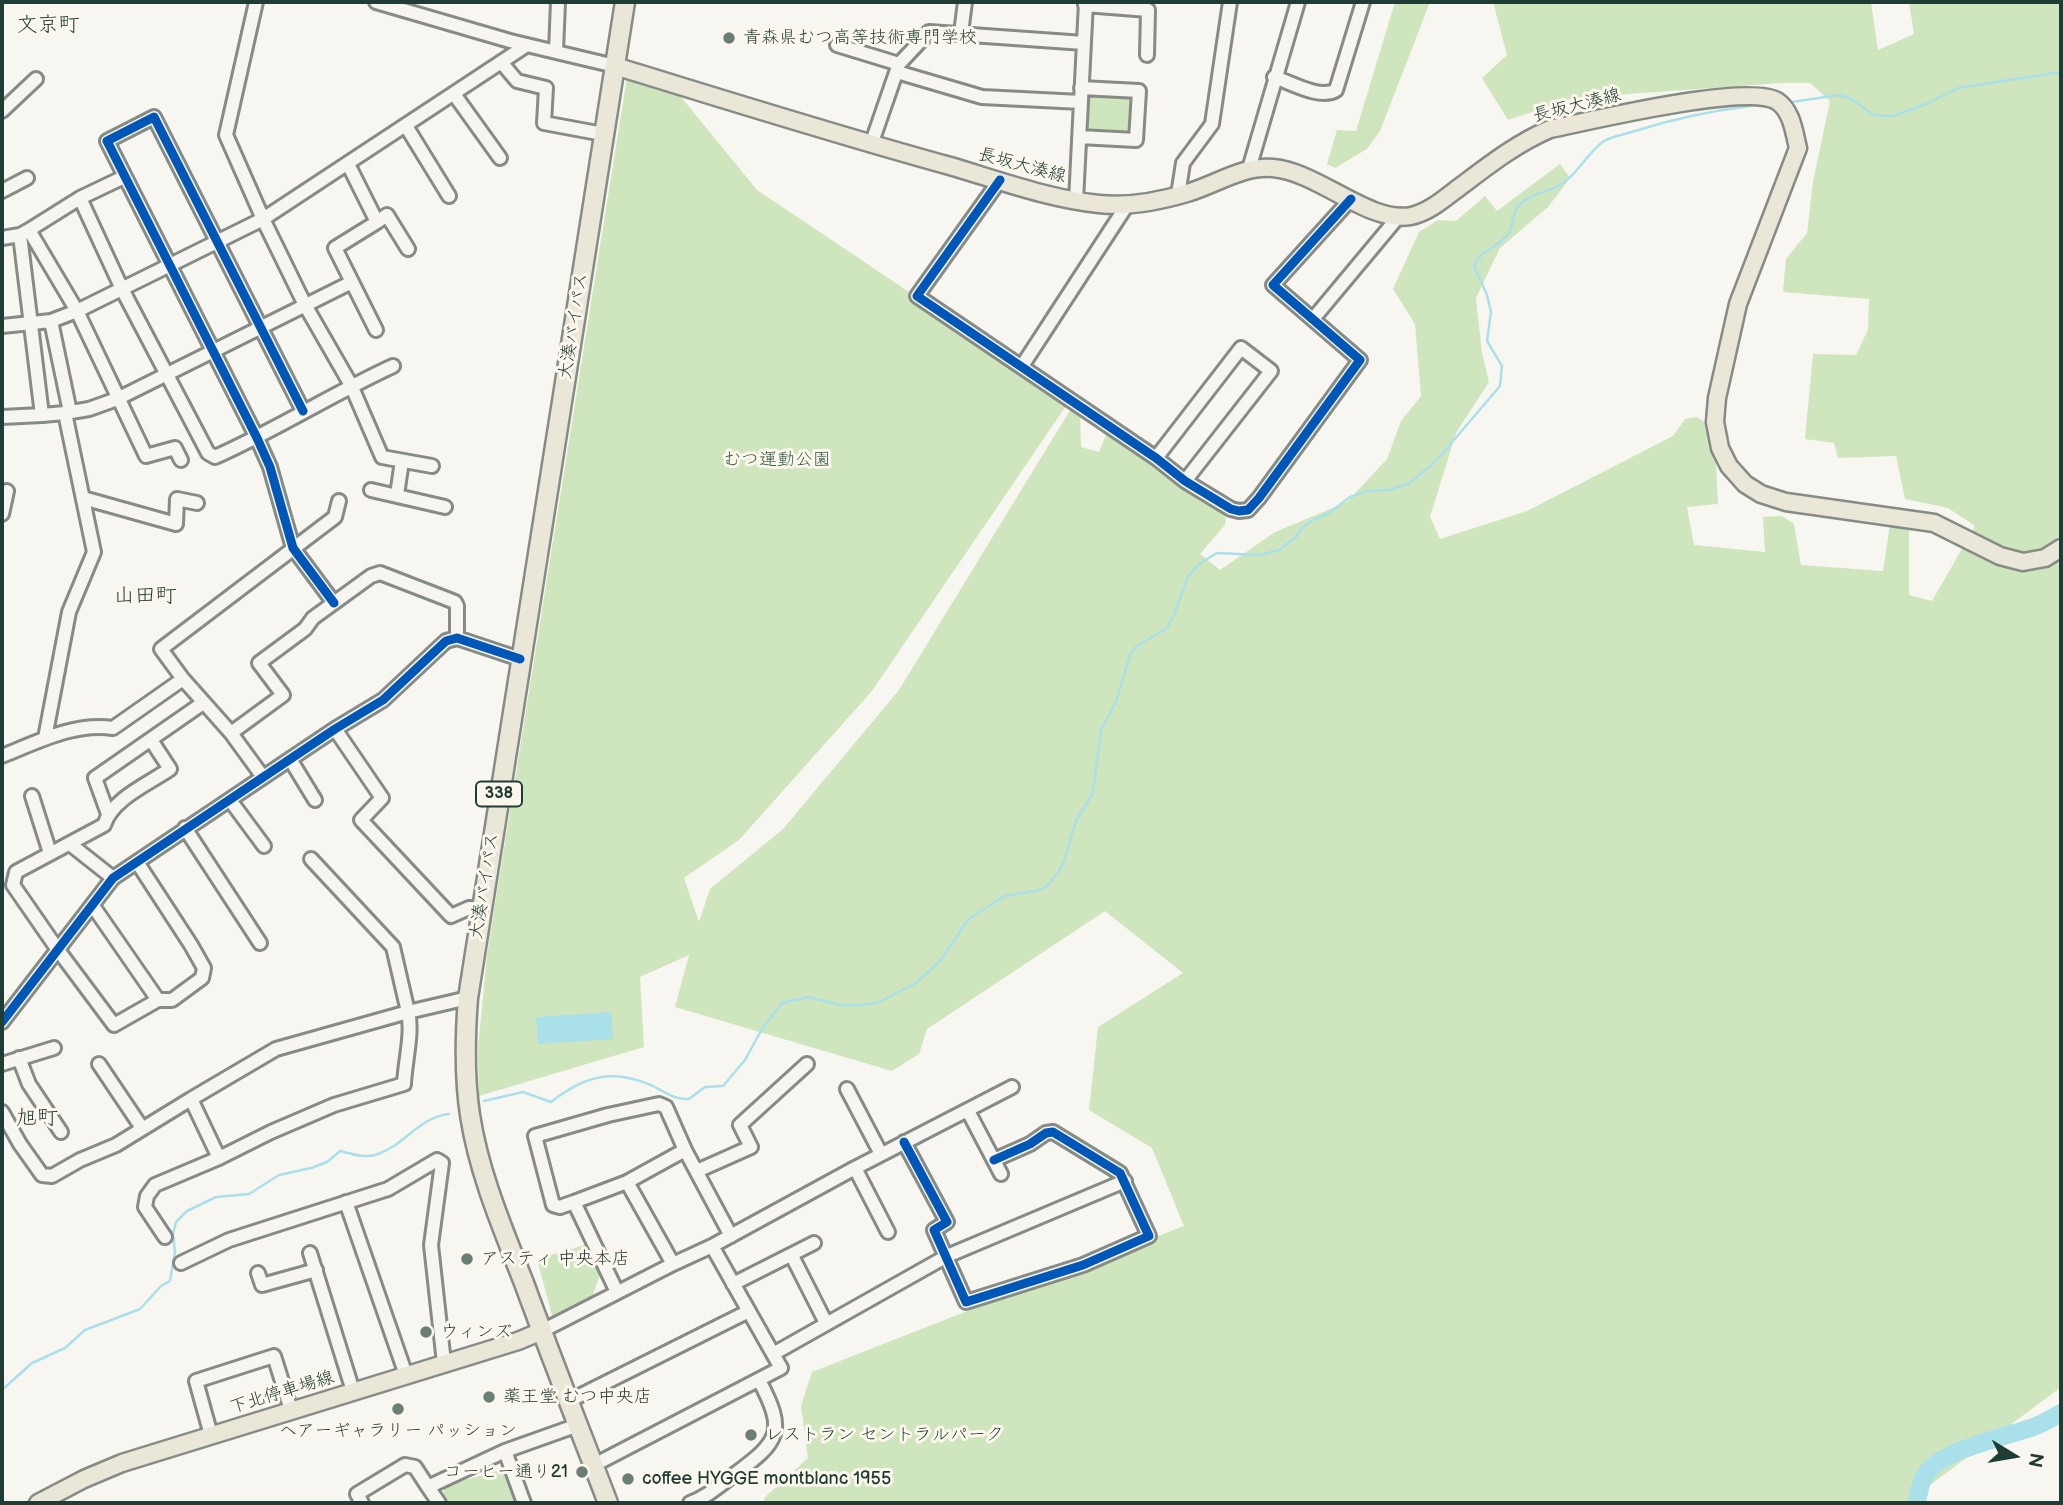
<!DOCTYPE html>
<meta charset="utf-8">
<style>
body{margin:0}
#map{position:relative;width:2063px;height:1505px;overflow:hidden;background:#f8f6f0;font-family:"Balsamiq Sans",sans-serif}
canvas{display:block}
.frame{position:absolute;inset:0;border:4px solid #1f3d34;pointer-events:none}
.north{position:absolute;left:1979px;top:1421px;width:70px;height:70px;-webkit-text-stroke:5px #fbf7ec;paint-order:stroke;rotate:101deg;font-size:19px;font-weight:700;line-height:28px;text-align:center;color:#1f3d34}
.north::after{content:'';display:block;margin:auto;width:24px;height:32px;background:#1f3d34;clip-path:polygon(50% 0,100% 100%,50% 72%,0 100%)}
</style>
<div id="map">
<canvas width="2063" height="1505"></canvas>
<div class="frame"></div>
<div class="north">N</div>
</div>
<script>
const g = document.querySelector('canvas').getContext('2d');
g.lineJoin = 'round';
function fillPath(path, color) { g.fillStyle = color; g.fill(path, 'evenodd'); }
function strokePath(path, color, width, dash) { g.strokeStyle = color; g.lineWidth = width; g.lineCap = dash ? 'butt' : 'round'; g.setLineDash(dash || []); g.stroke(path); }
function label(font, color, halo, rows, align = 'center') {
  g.font = font + ' "Balsamiq Sans","Klee One",sans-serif'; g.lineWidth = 6; g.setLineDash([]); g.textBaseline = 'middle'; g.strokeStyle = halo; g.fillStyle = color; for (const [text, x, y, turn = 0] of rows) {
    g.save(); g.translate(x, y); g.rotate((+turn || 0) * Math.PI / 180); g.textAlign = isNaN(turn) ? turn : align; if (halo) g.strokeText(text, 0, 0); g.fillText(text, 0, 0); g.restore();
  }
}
const green = new Path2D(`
 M1395 2H1430L1380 131 1367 149 1335 168 1327 164 1337 130 1356 131Z
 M1493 2H1871L1878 50 1914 34 1909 2H2061V1387L1906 1503H765L764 1498 808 1458 801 1406 812 1372 1184 1226 1152 1148 1089 1110 1098 1027 1183 973 1105 911 927 1029 919 1054 892 1071 675 1007 689 955 640 977 644 1047 479 1096 478 1049 487 955 627 77 677 92 757 190 1070 400 872 691 739 840 684 878 699 922 710 889 783 829 899 690 1072 407 1080 412 1081 447 1099 452 1108 430 1226 514 1225 525 1200 554 1220 570 1275 532 1347 502 1387 459 1401 421 1421 396 1415 324 1393 289 1419 232 1438 220 1456 221 1485 196 1497 211 1560 164 1570 178 1548 207 1500 248 1476 298 1482 353 1489 382 1456 433 1430 517 1440 539 1527 511 1673 436 1685 419 1697 417 1707 424 1716 462 1718 504 1687 507 1694 545 1765 552 1763 517 1782 516 1794 524 1801 565 1883 571 1890 524 1909 528V595L1932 601 1975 526 1948 508 1905 499 1896 456 1838 458 1834 443 1805 439 1813 354 1856 355 1868 330 1869 299 1783 292 1786 259 1807 233 1813 182 1830 101 1810 83H1781L1574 98 1508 120 1482 78 1507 55Z
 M1087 96 1129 97 1133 99 1132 129 1129 135 1085 131Z
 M588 1244 600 1274 591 1301 553 1319 537 1259Z
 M503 1469 517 1503H445L442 1498 445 1486Z`);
const water = new Path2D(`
 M611 1012 613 1039 538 1044 536 1017Z`);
const stream = new Path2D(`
 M1792 102 1839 95 1850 98 1874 115 1893 116 1926 104 1958 88 2061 72
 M484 1101 523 1092 551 1102C584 1076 613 1068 653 1086 665 1092 675 1100 689 1099L705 1087 723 1086 745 1060 762 1029 782 1003 808 997 840 1005H861L879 1002 916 983 940 961 967 921 977 913 1005 896 1036 891 1046 887 1058 873 1064 861 1076 821 1093 793 1101 730 1116 702 1130 655 1137 646 1167 628 1174 615 1188 577 1199 564 1217 553 1259 555 1279 550 1296 537 1303 527 1313 520 1329 513 1350 497 1368 491 1389 490 1408 484 1436 461 1500 386 1502 366 1487 341 1491 312 1487 295 1474 266C1482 248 1497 249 1508 234 1514 225 1512 212 1520 204 1531 194 1546 192 1558 186 1578 175 1586 154 1604 141 1613 136 1625 134 1635 131 1673 119 1710 111 1750 106
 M2 1390 32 1363 65 1348 85 1330 140 1309 161 1286 170 1281 175 1252 173 1234 176 1222 187 1211 216 1197 249 1194 279 1175 311 1168 327 1162 340 1151C352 1154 366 1159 378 1154 405 1145 419 1117 449 1114`);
const river = new Path2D(`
 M1917 1503C1919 1491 1921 1477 1931 1468 1951 1449 2000 1438 2027 1429 2039 1426 2050 1419 2061 1413`);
const minor = new Path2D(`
 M256 2 226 135 263 219 305 305 351 385 382 457 432 466
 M376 2 510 41 615 66
 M1085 5 1148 10 1147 55
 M961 33 965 2
 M837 45 899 64
 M556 51 558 2
 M501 62 517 81 546 88 544 123 603 134
 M897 72 982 97 1081 102
 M1274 77C1290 82 1320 100 1336 90L1363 2
 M454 94 500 158
 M2 111 36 79
 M406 126 449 196
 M1079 137 1136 140 1139 91 1081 88
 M871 145 899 64 929 32 1084 43
 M348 164 377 222 335 248 376 330
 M1249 169 1298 2
 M124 177 80 198 122 289 208 453 215 457C276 430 332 394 393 366
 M1000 180 917 296 1156 458 1185 481 1231 509 1239 511 1248 510 1259 498 1360 360 1273 285 1351 199
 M2 191 27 178
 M1178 195 1183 163 1212 124 1230 2
 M1076 201 1086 2
 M377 222 387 215 408 249
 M29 230 80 198
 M20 235 42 415 65 413 94 552 69 612 45 738
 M2 238 20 235 29 230 77 311 146 456 175 448 181 460
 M1313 319 1399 216
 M51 321 70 412
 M2 326 51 321 77 311 263 219 527 45
 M1022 366 1127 205
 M303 411 154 117 107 141 257 438 270 467 293 548 334 603
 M65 413 89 409 117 399 352 282
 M2 417 42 415
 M1156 458 1241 348 1271 371 1185 481
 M371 490 445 507
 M397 495 402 461
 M83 498 176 524 177 499 197 503
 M2 514 7 491
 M183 679 231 733 263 777
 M335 729 382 798 361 820 451 916 469 908 482 910
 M231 733 283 695 259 663 305 629 313 618 371 576 380 573 455 602 457 606V638
 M151 740 170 769C148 784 112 799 104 825L16 872 13 885 58 950 114 1025 158 1000
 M2 756C37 742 75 722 113 728L183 679 161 649 335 517 339 501
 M290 759 315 800
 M32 796 50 853
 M230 800 264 846
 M108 814 95 778 203 703
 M185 828 260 943
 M70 844 113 878
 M311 859 393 947 408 1012 468 998
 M93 906 158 1000H172L202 978 204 968 191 945 137 862
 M408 1012C413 1033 405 1061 404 1084L334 1105 271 1132 219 1158 191 1099 276 1049Z
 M2 1022 113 878 335 729 383 700 446 641 457 638 520 659
 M19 1058 29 1084 61 1132
 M2 1064 54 1048
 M99 1064 142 1128
 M847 1089 881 1154
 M968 1111 1001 1174
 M2 1112 20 1144 42 1175 52 1176 80 1160 116 1145 191 1099
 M904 1142 947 1222 934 1230 966 1302 1083 1265 1149 1236 1120 1173 1053 1132 1046 1133 1030 1144 994 1160
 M855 1168 888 1232
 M697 1171 751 1147 740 1125 807 1064
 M627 1182 673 1264
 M346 1202 406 1375
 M574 1202 627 1182 685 1150
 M165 1237 145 1207 147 1196 155 1185 219 1158
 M310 1253 353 1391
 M792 1256 826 1323
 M181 1263 229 1240 388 1189 437 1160 442 1163 431 1245 444 1363
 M258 1273 262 1285 316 1270
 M733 1284 814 1243
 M617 1292 574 1202 560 1207 553 1205 535 1136 608 1115 659 1104 666 1107 685 1150 731 1236
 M542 1331 673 1264 712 1246 855 1168 1012 1087
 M773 1354 947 1256 1125 1181
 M569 1401 749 1311
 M211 1435 196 1381 274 1356 291 1410
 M505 1451 524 1503
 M594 1465 781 1368 712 1246
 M428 1487 439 1503
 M362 1503 357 1494 405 1465 415 1467 428 1487 505 1451 578 1425
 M690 1503C707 1497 720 1485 735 1474 780 1441 786 1431 759 1380`);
const major = new Path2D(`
 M615 66C726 100 837 135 950 166 998 180 1049 199 1099 204 1127 207 1160 201 1187 193 1215 185 1243 165 1273 168 1319 172 1369 224 1411 216 1430 212 1446 197 1461 186 1489 165 1517 143 1550 129 1590 121 1747 83 1777 101 1792 111 1794 132 1798 148L1738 304 1717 398 1715 422 1720 448 1729 466 1745 484 1761 494 1786 502 1934 523 2000 556 2023 562 2045 558 2061 548
 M38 1503 84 1479 122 1463 518 1341 542 1331`);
const highway = new Path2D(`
 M608 1503C580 1430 551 1357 524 1283 503 1229 479 1174 470 1115 464 1076 465 1037 468 998L625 2`);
const cycleway = new Path2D(`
 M1000 180 917 296 1156 458 1185 481 1231 509 1239 511 1248 510 1259 498 1360 360 1273 285 1351 199
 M303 411 154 117 107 141 257 438 270 467 293 548 334 603
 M2 1022 113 878 335 729 383 700 446 641 457 638 520 659
 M904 1142 947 1222 934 1230 966 1302 1083 1265 1149 1236 1120 1173 1053 1132 1046 1133 1030 1144 994 1160`);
const markers = [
 [729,38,7,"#6b7e76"],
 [467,1259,7,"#6b7e76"],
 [426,1332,7,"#6b7e76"],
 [489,1397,7,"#6b7e76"],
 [398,1409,7,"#6b7e76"],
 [751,1435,7,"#6b7e76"],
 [582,1472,7,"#6b7e76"],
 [628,1479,7,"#6b7e76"]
];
const shields = [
 [499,794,46]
];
const shieldNames = [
 ["338",499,794]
];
const poiNames = [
 ["青森県むつ高等技術専門学校",743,38],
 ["アスティ 中央本店",481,1259],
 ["ウィンズ",440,1332],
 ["薬王堂 むつ中央店",503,1397],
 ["ヘアーギャラリー パッション",398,1431,"center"],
 ["レストラン セントラルパーク",765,1435],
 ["コーヒー通り21",568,1472,"right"],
 ["coffee HYGGE montblanc 1955",642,1479]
];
const streetNames = [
 ["長坂大湊線",1577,106,-14],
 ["長坂大湊線",1022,166,15],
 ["大湊バイパス",574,326,-81],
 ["大湊バイパス",485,886,-81],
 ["下北停車場線",282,1393,-17]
];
const parkNames = [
 ["むつ運動公園",777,460]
];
const quarterNames = [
 ["文京町",48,26],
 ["山田町",145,597],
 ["旭町",37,1119]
];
fillPath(green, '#cfe5bd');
fillPath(water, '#aae0ea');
strokePath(stream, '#aae0ea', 2.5);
strokePath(river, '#aae0ea', 18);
strokePath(minor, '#868b86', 18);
strokePath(major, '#868b86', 21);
strokePath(highway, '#868b86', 23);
strokePath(minor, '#f6f5f1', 12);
strokePath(major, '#eae7d8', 16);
strokePath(highway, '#eae7d8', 18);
strokePath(cycleway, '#0057b8', 9);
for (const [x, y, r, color] of markers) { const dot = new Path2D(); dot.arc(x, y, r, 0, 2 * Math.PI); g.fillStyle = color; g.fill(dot); strokePath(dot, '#fbf7ec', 2.5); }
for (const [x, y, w] of shields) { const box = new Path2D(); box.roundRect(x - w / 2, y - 12.5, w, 25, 5); g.fillStyle = '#fbf7ec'; g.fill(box); strokePath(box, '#1f3d34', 2); }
label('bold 16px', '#1f3d34', null, shieldNames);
label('18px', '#1f3d34', '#fbf7ec', poiNames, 'left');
label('18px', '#1f3d34', '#fbf7ec', streetNames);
label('18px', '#3b5c47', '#fbf7ec', parkNames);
label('21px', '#1f3d34', '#fbf7ec', quarterNames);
</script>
